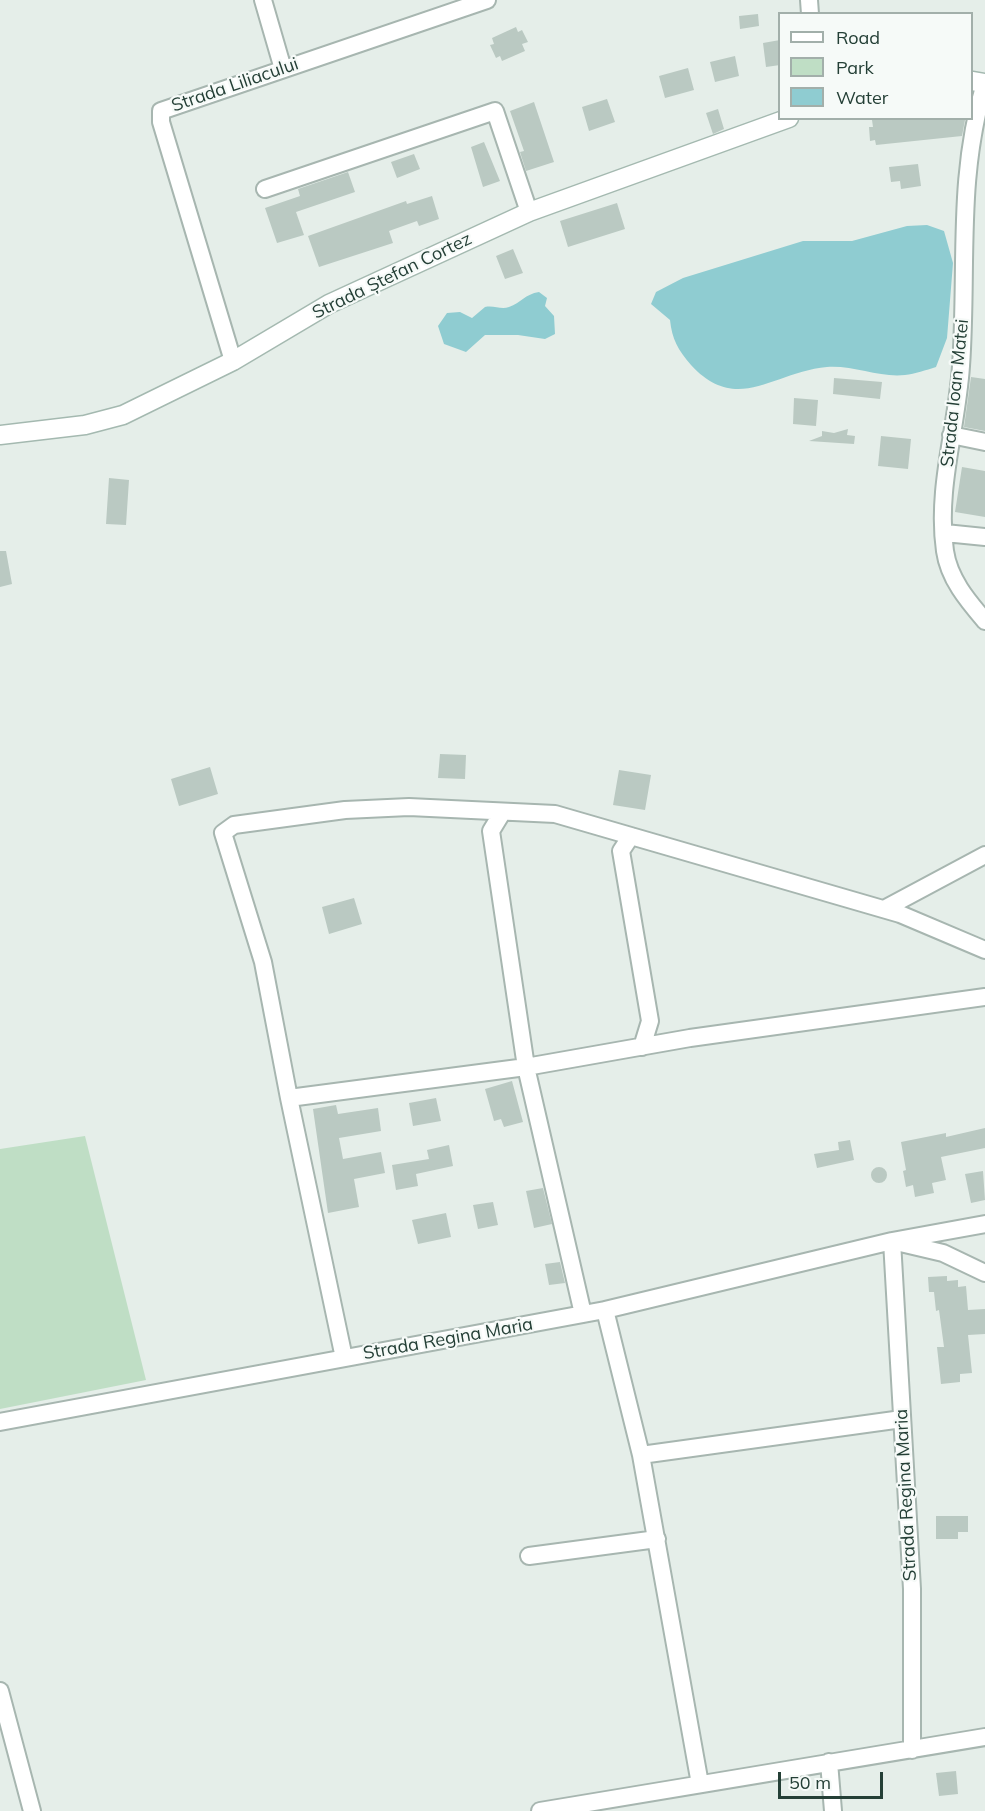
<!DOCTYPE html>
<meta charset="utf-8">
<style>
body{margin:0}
#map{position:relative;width:985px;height:1811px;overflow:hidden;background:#e5eee9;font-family:Mulish,sans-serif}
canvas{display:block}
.legend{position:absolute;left:778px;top:12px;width:195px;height:108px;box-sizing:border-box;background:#f6faf8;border:2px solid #a2afaa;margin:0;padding:8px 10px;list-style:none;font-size:18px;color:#243f36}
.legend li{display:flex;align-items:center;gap:12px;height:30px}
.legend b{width:30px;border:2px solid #a2afaa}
.scale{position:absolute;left:778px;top:1772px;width:105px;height:27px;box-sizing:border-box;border:3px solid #243f36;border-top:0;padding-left:8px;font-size:18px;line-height:21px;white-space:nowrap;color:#243f36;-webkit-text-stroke:4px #f6faf8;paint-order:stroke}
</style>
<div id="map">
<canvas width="985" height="1811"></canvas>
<ul class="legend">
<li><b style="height:8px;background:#fff"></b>Road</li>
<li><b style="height:16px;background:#bfdec5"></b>Park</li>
<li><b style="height:16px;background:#8fccd1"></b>Water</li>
</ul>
<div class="scale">50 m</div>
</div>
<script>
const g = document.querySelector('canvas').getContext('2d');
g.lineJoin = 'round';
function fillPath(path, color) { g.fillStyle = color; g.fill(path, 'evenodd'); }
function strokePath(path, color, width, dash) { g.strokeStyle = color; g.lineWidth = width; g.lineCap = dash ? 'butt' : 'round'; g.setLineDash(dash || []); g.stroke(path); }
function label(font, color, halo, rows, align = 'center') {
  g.font = font + ' Mulish,sans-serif'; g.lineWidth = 4.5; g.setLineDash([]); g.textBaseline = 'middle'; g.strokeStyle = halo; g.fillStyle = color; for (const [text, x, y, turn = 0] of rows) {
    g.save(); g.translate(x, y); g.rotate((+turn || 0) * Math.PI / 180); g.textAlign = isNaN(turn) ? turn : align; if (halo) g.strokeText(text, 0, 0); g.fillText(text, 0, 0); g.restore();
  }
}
const green = new Path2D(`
 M85 1136 146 1380 0 1409V1149Z`);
const water = new Path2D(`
 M927 225 944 231 953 263 947 338 936 367C926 370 915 374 905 375 880 378 853 365 827 367 773 372 737 415 691 365 678 350 672 339 670 320L651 304 656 292 683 278 803 241H852L907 226Z
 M539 292 547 298 545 306 554 316 555 334 545 339 518 335H485L466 352 444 344 438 326 447 313 460 312 472 318 485 307C494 305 501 310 509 307 521 303 525 294 539 292Z`);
const building = new Path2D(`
 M758 14 759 26 740 29 739 16Z
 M516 27 518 32 522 30 528 42 522 44 525 51 502 61 500 56 496 58 490 45 494 44 492 38Z
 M780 40V65L766 67 763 43Z
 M735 56 739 76 715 82 710 62Z
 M688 68 694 90 665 98 659 76Z
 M607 99 615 122 589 131 582 107Z
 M534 102 554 162 526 171 520 152 524 151 510 111Z
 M718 109 724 129 713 134 706 113Z
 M884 118H965V120L962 136 876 145 875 140 870 141 869 127H873L872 120Z
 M484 142 500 181 483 187 471 147Z
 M414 154 420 169 397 178 391 162Z
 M918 164 921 186 901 189 900 181 891 182 889 167Z
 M348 172 355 192 296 212 304 235 277 243 265 208 300 196 298 189Z
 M432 196 439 219 419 226 417 221 389 231 393 243 319 267 308 236 406 201 407 204Z
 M617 203 625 229 568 247 560 221Z
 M513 249 523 273 505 279 496 256Z
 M971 377 985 379V431L964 427Z
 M834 378 882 382 880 399 833 394Z
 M794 398 818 400 816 426 793 424Z
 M848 429 847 435 855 436 854 444 809 441 822 436V431L834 433Z
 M881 436 911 439 908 469 878 466Z
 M962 467 985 471V517L955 512Z
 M109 478 129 480 126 525 106 524Z
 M0 551H6L12 584 0 587Z
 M440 754 466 755 465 779 438 778Z
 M210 767 218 794 179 806 171 779Z
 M619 770 651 775 645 810 613 805Z
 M354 898 362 924 329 934 322 907Z
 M512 1081 523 1122 504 1127 501 1119 494 1121 485 1089Z
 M436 1098 441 1121 413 1126 409 1103Z
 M336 1105 338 1114 378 1108 381 1131 339 1138 343 1159 381 1152 385 1173 354 1179 359 1207 328 1213 313 1109Z
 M985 1128V1148L941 1157 946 1180 932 1183 934 1193 915 1197 913 1185 906 1187 903 1171 906 1170 901 1142 946 1133V1137Z
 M850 1140 854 1160 817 1168 814 1154 839 1150 838 1142Z
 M449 1145 453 1166 416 1174 418 1186 396 1190 392 1165 429 1159 427 1150Z
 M871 1175a8 8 0 1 1 16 0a8 8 0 1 1-16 0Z
 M983 1171 985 1200 971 1203 965 1174Z
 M543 1188 552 1224 534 1228 526 1191Z
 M493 1202 498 1225 478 1229 473 1205Z
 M446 1213 451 1237 418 1244 412 1220Z
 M560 1262 565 1283 549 1285 545 1264Z
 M947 1276V1281L958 1280V1287L966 1286 968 1310 985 1309V1334L968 1335 972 1373 960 1374V1382L941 1384 937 1347H944L939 1310 936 1311 934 1292H929L928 1277Z
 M936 1516H968V1532H958V1539H936Z
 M956 1771 958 1794 939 1796 936 1773Z`);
const street = new Path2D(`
 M263 0 283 69
 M809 0 810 14
 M985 83C956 179 968 268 961 366 957 428 936 489 945 551 949 579 968 601 985 621
 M265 189 495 111 529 212
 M233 361 161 122V111L487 0
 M951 435 985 442
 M945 533 985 537
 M502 813 491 831 526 1067 583 1314
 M631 836 621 851 650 1021 642 1047
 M884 909 985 855
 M289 1098 526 1067 690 1038 985 997
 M605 1310 641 1455 902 1419
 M344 1358 289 1098 263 962 223 833 234 825 345 810 409 807 555 814 900 914 985 950
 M0 1422 605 1310 892 1241 943 1253 985 1273
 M641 1455 700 1784
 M529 1556 657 1539
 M0 1691 32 1811
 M912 1750V1589L892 1241 985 1224
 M829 1762 833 1811
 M540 1811 985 1737`);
const secondary = new Path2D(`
 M972 81 985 83
 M0 435 85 425 123 415 233 361 329 304 529 212 789 118`);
const streetNames = [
 ["Strada Liliacului",235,85,-19],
 ["Strada Ștefan Cortez",392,276,-26],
 ["Strada Ioan Matei",955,393,-84],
 ["Strada Regina Maria",448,1339,-10],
 ["Strada Regina Maria",906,1495,-93]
];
fillPath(green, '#bfdec5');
fillPath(water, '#8fccd1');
fillPath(building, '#bac9c2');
strokePath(street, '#a7b6b0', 20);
strokePath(secondary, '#a4b9b0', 21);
strokePath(street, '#fff', 16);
strokePath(secondary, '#fff', 18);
label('18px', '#243f36', '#f6faf8', streetNames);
</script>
